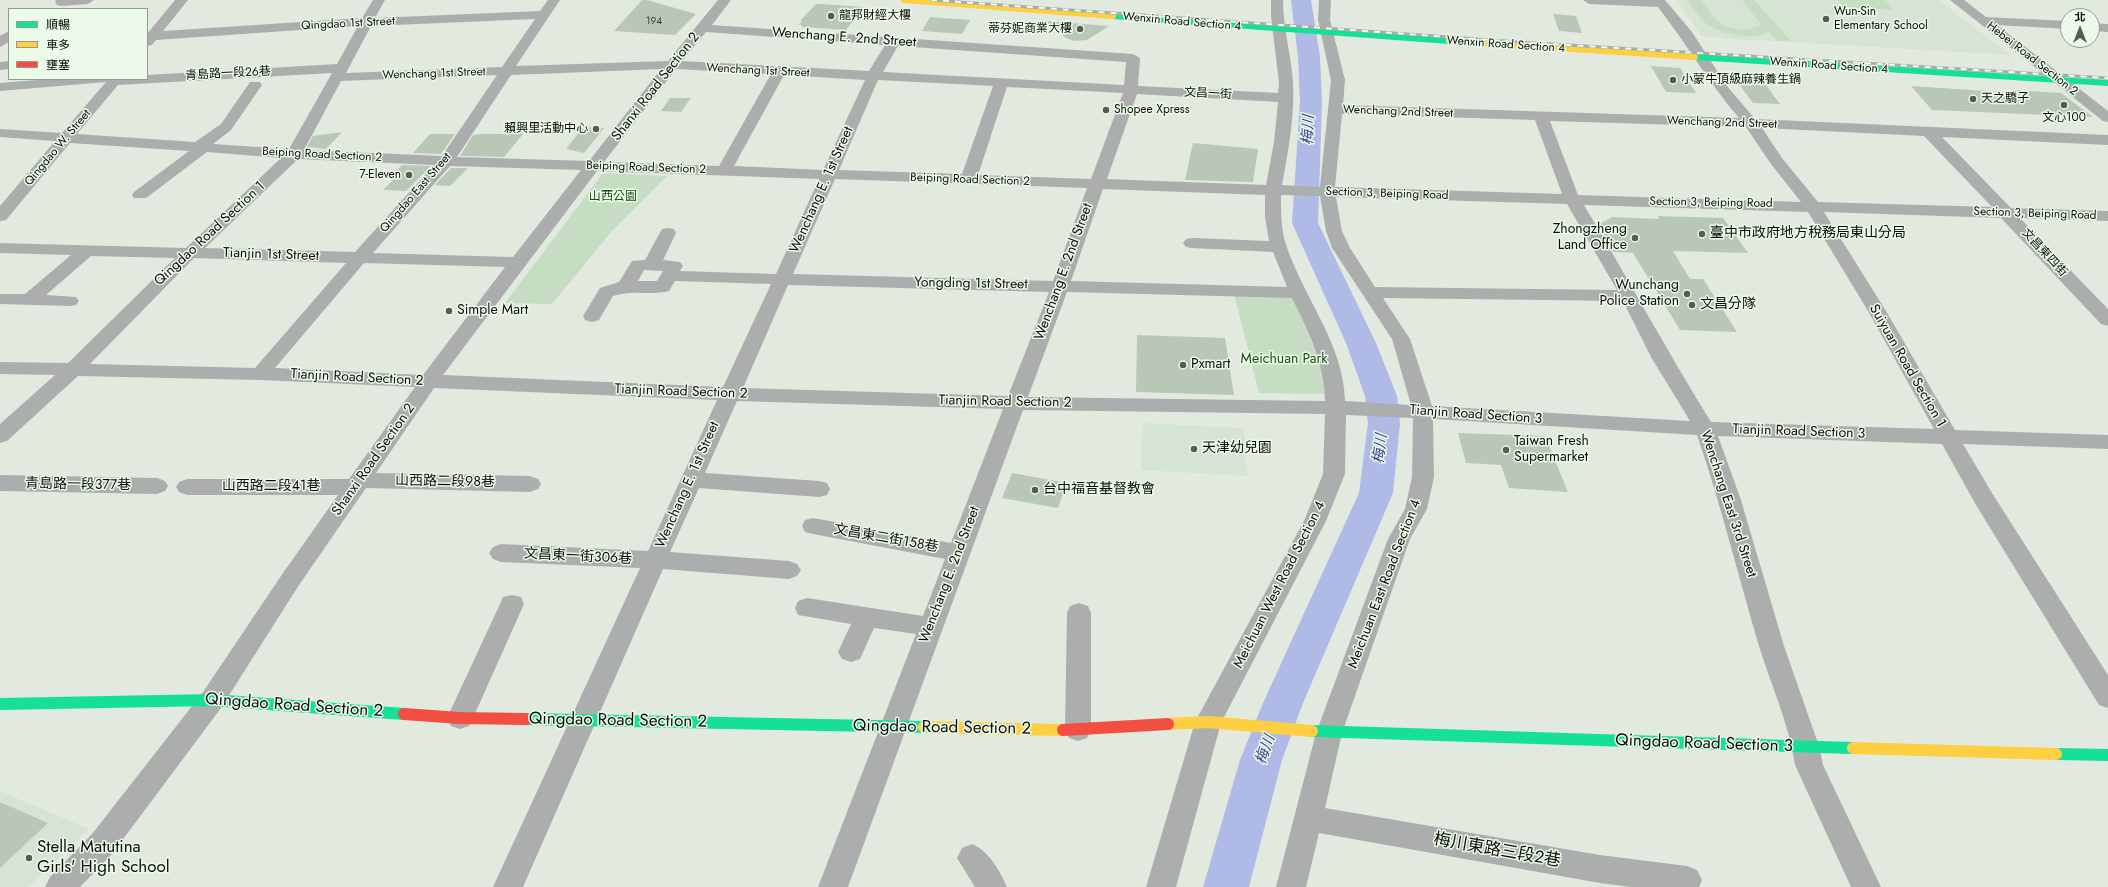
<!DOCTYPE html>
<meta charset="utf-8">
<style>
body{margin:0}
#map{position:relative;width:2108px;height:887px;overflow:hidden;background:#e2eae0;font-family:Jost,"Noto Sans TC",sans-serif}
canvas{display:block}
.legend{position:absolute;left:8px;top:8px;width:140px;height:72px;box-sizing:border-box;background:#ecfaea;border:1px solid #929c90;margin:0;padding:5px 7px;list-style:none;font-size:12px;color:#0a0e09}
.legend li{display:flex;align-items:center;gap:8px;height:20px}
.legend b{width:20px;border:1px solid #929c90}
.north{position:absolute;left:2060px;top:8px;width:40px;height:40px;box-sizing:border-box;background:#ecfaea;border:1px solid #929c90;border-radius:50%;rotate:0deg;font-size:11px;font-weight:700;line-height:16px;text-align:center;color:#0a0e09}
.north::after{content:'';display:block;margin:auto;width:14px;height:18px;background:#565b54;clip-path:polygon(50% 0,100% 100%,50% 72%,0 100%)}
</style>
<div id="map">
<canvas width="2108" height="887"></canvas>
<ul class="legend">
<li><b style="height:5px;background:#16e098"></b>順暢</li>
<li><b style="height:5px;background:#ffcf43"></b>車多</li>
<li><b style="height:5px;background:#f24e42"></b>壅塞</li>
</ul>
<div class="north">北</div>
</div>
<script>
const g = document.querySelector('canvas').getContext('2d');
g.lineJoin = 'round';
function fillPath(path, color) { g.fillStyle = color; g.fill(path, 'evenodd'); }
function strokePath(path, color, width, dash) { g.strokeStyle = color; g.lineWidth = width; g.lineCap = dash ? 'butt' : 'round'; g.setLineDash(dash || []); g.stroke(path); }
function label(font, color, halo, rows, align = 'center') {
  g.font = font + ' Jost,"Noto Sans TC",sans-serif'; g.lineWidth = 3; g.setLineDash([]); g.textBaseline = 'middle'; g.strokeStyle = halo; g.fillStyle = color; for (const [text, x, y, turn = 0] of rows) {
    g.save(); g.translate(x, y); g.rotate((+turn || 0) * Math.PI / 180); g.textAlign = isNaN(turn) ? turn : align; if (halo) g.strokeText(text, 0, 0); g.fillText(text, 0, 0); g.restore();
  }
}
const built = new Path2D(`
 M1677 0H1939L2010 55 1702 37Z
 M1143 423 1244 428 1247 476 1141 470Z
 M0 791 89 829 29 887H0Z`);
const green = new Path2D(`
 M1687 0H1701C1714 17 1722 32 1747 29 1752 28 1758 28 1761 24L1742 0H1754L1791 41H1778L1769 32C1750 40 1725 36 1707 24 1700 19 1693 7 1687 0Z
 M1838 0H1885L1894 10 1845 7Z
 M603 173 667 176 612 231 552 304 505 303Z
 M1234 294 1294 295 1321 367 1327 394 1259 393Z`);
const river = new Path2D(`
 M1291 0H1311L1320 57 1322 102 1318 223 1376 343 1397 396 1400 423 1393 493 1303 703 1282 760 1249 887H1203L1240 760 1263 703 1359 493 1368 423 1365 396 1346 343 1292 223 1300 102 1298 57Z`);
const building = new Path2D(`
 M642 0H647L696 14 675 35 614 31Z
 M816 4H821L864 7 846 30 802 27V25H799L802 21H800Z
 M1553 14 1576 16 1582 33 1559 31Z
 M930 17 970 20 962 34 922 31Z
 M1045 21 1109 26 1087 40 1074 41 1066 38Z
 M1651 66 1680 68 1696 93 1666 92Z
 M1733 76 1760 77 1780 104 1753 103Z
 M1911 86 2016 93 2014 90 2061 93 2093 117 1932 110Z
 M670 98H691L681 112 661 111Z
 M583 127 604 128 584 153 566 149Z
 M342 132 326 149 307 147 313 136Z
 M430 134H455L441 154 413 153Z
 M482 134H523L504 157 460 156 473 135Z
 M1193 143 1258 149 1253 182 1185 180Z
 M402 165 431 166 406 191 383 190 397 176H392Z
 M451 168H468L450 186 435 185Z
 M1658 216 1723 218 1748 253 1673 251 1690 279H1703L1737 332 1680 330 1633 253 1613 252 1598 225 1612 217 1659 219Z
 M1137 335 1225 338 1234 395 1136 392Z
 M1458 433 1545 436 1568 492 1509 488 1501 465 1466 463Z
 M1012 473 1067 483 1058 508 1002 498Z
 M0 802 48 823 0 868Z`);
const street = new Path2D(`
 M56 0H94L88 4 61 6 57 5 55 2Z
 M175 0H188L163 31 362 18 373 0H385L375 18 540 11 548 0H560L516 66 668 61 718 0H731L712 25 1133 54 1140 58 1138 86 1278 93 1279 83 1271 16V0H1283C1283 28 1291 54 1293 82 1295 115 1288 153 1282 185L1320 187 1331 80 1318 20 1319 0H1331L1330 20 1345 80 1343 105 1739 118C1709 83 1686 43 1658 7L1589 4 1583 0H1665L1692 32 1727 86 1755 119 2108 135V145L1942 137 2011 208 2108 211V221L2020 218 2108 309V326L2101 324 2001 218 1824 212 1886 311 1955 430 2108 435V449L1963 444 1992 493 2108 675V708L2099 705 1976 505 1942 444 1718 436 1741 500 1784 646 1819 746 1823 765 1881 887H1851L1795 765C1789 724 1771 685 1759 646 1738 575 1721 505 1697 435L1433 419 1434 477 1427 509 1410 539 1342 733 1325 808 1600 855 1687 866 1697 870 1702 880 1699 887H1631L1600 883 1319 833 1306 887H1276L1316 733 1388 539 1405 509 1412 477 1413 418 1346 415 1345 474 1326 521 1221 723 1176 887H1146L1195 722 1304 521 1323 474 1325 414 1023 410 848 887H818L916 634 874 628 860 659 851 662 842 659 838 652 851 624 798 615 795 608 798 601 807 598 923 616 945 559 813 534 805 532 802 526 805 520 813 518 951 543 1003 409 737 401 705 473 819 481 827 483 830 489 827 495 819 497 699 488 670 552 789 561 797 564 801 570 797 576 789 579 663 569 523 887H493L640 568 501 562 493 559 489 553 493 547 501 544 648 551 717 400 434 388 376 473 530 476 538 479 541 484 538 489 530 492 366 488 299 585 221 708 112 854 80 887H45L50 877 92 834 203 692 283 573 338 495H187L179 492 176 487 179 482 187 479H349L415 387 260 380 78 376 7 441 0 443V424L55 375 0 374V362L68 363 175 258 91 256 46 295 76 297 79 301 76 305 70 306 0 304V294H25L71 255 0 253V243L186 248 281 158 207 152 146 198H134L132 195 134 192 189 151 70 143 6 220 0 221V206L55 141 0 137V129L62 133 106 82 0 91V83L49 79H147V75L337 64 358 26 156 40 152 45 147 46V34ZM535 19 502 67 346 73 371 26ZM706 32 885 45 869 71 682 61ZM898 46 1126 62 1124 85 883 72ZM661 69 589 161 457 157 511 75ZM676 69 771 74 719 166 604 162ZM332 73 289 149 213 144 231 130 262 85 260 82H250L221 124 195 142 77 134 118 85ZM497 75 442 156 304 150 341 81ZM784 75 865 80 823 170 734 166ZM878 80 993 86 962 174 839 170ZM1007 87 1123 93 1091 179 978 175ZM1137 94 1278 102 1274 142 1266 185 1107 179ZM1342 114 1535 120 1562 194 1335 187ZM1550 121 1746 127 1771 164 1801 202 1578 195ZM1762 128 1924 136 1992 207 1818 202 1782 158ZM298 159 434 165 355 252 205 248ZM450 166 581 170 513 257 373 253ZM597 171 819 179 776 274 680 271 683 266 680 262 663 260 676 233 674 229 668 228 662 229 645 260 632 261 619 282 600 288 583 316 585 320 592 322 599 320 613 296C634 289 650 296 669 291L675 281 771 284 723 387 443 375ZM835 179 1087 188 1053 281 793 274ZM1103 189 1265 195V217L1269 241 1192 238 1186 239 1183 243 1186 247 1192 248 1273 252 1287 287 1071 281ZM1281 195 1320 196 1326 231 1332 248 1392 339 1411 405 1345 401C1344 342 1300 294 1284 238 1281 224 1281 209 1281 195ZM1336 197 1567 204 1617 290 1375 287 1350 248 1342 231ZM1584 205 1808 212 1868 311 1934 429 1711 422C1667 351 1627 277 1584 205ZM194 258 346 263 255 368 90 364ZM364 263 505 267 423 375 275 368ZM644 270 663 271 657 281H638ZM788 285 1049 292 1008 396 743 388ZM1067 292 1292 298C1308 330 1325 365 1325 401L1028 397ZM1383 298 1623 301 1651 357 1690 421 1432 406 1410 339Z
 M1950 0H1964L1986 17 2068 21V29L1997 25 2108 111V122L2103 121Z
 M2092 23 2108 24V32L2092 31Z
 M9 31V42L0 47V36Z
 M9 61V69L0 70V62Z
 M0 475 157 478 165 481 168 486 165 491 157 494 0 491Z
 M512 595 521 597 524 604 473 718 469 726 460 729 451 726 447 718 500 604 503 597Z
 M1079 603 1088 606 1091 613V730L1087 738 1078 741 1069 738 1065 730 1067 613 1070 606Z
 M972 844C989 851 1000 871 1007 887H975L957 858 962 848Z`);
const fastFar1 = new Path2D(`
 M1113 16 1449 41
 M1695 57 2108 83`);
const fast = new Path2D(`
 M0 704 212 700 404 714
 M526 719 924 727
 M1312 731 1853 748
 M2056 754 2108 755`);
const slowFar1 = new Path2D(`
 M904 0 1113 16
 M1449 41 1695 57`);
const slow = new Path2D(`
 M1168 724 1208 722 1312 731
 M924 727 1063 730
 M1853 748 2056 754`);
const jam = new Path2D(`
 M404 714 460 718 526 719
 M1063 730 1168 724`);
const rail = new Path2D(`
 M931 0 1519 42 2108 78`);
const markers = [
 [831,16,4,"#565b54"],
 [1826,19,4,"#565b54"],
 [1080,29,4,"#565b54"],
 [1673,80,4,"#565b54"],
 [1973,99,4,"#565b54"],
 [2064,105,4,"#565b54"],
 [1106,110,4,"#565b54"],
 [596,129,4,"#565b54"],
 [409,175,4,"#565b54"],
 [1702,234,4,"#565b54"],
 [1635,238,4,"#565b54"],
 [1687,294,4,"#565b54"],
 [1692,305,4,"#565b54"],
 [449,311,4,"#565b54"],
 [1183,365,4,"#565b54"],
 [1194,449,4,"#565b54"],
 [1506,450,4,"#565b54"],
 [1035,490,4,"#565b54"],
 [29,858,4,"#565b54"]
];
const farNumbernames = [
 ["194",654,22]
];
const farPoinames = [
 ["Wun-Sin",1834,12],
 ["Elementary School",1834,26],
 ["龍邦財經大樓",839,16],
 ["蒂芬妮商業大樓",1072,29,"right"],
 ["小蒙牛頂級麻辣養生鍋",1681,80],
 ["天之驕子",1981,99],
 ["Shopee Xpress",1114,110],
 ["文心100",2064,118,"center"],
 ["賴興里活動中心",588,129,"right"],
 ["7-Eleven",401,175,"right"]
];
const farStreetnames = [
 ["Wenxin Road Section 4",1182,22,5],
 ["Qingdao 1st Street",348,24,-3],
 ["Wenxin Road Section 4",1506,45,4],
 ["Hebei Road Section 2",2032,59,38],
 ["Wenxin Road Section 4",1829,66,4],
 ["Wenchang 1st Street",758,71,3],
 ["青島路一段26巷",228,74,-3],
 ["Wenchang 1st Street",434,74,-2],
 ["文昌一街",1208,94,3],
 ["Wenchang 2nd Street",1398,112,2],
 ["Wenchang 2nd Street",1722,123,2],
 ["Qingdao W. Street",58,148,-50],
 ["Beiping Road Section 2",322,155,3],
 ["Beiping Road Section 2",646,168,2],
 ["Beiping Road Section 2",970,180,2],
 ["Qingdao East Street",416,193,-49],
 ["Section 3, Beiping Road",1387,194,2],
 ["Section 3, Beiping Road",1711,203,1],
 ["Section 3, Beiping Road",2035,214,2],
 ["文昌東四街",2044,253,47]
];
const farParknames = [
 ["山西公園",613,197]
];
const streetNames = [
 ["Wenchang E. 2nd Street",844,38,4],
 ["Shanxi Road Section 2",656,87,-52],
 ["Wenchang E. 1st Street",822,190,-66],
 ["Qingdao Road Section 1",210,234,-43],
 ["Tianjin 1st Street",271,255,2],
 ["Wenchang E. 2nd Street",1064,272,-70],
 ["Yongding 1st Street",971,284,1],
 ["Suiyuan Road Section 1",1907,366,60],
 ["Tianjin Road Section 2",357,378,3],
 ["Tianjin Road Section 2",681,392,2],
 ["Tianjin Road Section 2",1005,402,1],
 ["Tianjin Road Section 3",1476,415,4],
 ["Tianjin Road Section 3",1799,432,2],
 ["Shanxi Road Section 2",374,460,-55],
 ["山西路二段98巷",445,482,1],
 ["青島路一段377巷",78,485,1],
 ["Wenchang E. 1st Street",688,485,-66],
 ["山西路二段41巷",271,487],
 ["Wenchang East 3rd Street",1728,504,72],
 ["文昌東二街158巷",886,539,10],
 ["文昌東一街306巷",578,557,3],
 ["Wenchang E. 2nd Street",950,575,-69],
 ["Meichuan East Road Section 4",1385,584,-69],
 ["Meichuan West Road Section 4",1280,585,-63]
];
const poiNames = [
 ["Zhongzheng",1627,230,"right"],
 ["Land Office",1627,246,"right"],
 ["臺中市政府地方稅務局東山分局",1710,234],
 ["Wunchang",1679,286,"right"],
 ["Police Station",1679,302,"right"],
 ["文昌分隊",1700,305],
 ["Simple Mart",457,311],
 ["Pxmart",1191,365],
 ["Taiwan Fresh",1514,442],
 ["Supermarket",1514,458],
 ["天津幼兒園",1202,449],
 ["台中福音基督教會",1043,490]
];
const parkNames = [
 ["Meichuan Park",1284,360]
];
const waterNames = [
 ["梅川",1309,130,-87],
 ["梅川",1381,449,-83],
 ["梅川",1266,750,-71]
];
const nearStreetnames = [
 ["Qingdao Road Section 2",294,706,4],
 ["Qingdao Road Section 2",618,721,1],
 ["Qingdao Road Section 2",942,728,1],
 ["Qingdao Road Section 3",1704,744,2],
 ["梅川東路三段2巷",1497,851,10]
];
const nearPoinames = [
 ["Stella Matutina",37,848],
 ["Girls' High School",37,868]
];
fillPath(built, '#d6e4d3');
fillPath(green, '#c6dcc3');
fillPath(river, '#b0bae6');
fillPath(building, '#b9c7b7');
fillPath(street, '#acaead');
strokePath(fastFar1, '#16e098', 6);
strokePath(fast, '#16e098', 12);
strokePath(slowFar1, '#ffcf43', 6);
strokePath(slow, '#ffcf43', 12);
strokePath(jam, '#f24e42', 12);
strokePath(rail, '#a8ada8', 3);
strokePath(rail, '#ecfaea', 2, [6]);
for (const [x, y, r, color] of markers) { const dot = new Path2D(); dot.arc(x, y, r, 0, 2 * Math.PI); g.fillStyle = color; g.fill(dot); strokePath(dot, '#ecfaea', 1.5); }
label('10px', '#363c34', null, farNumbernames);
label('12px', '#0a0e09', '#ecfaea', farPoinames, 'left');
label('12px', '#0a0e09', '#ecfaea', farStreetnames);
label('12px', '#174c11', '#ecfaea', farParknames);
label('14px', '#0a0e09', '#ecfaea', streetNames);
label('14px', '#0a0e09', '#ecfaea', poiNames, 'left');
label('14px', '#174c11', '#ecfaea', parkNames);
label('italic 15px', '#3f4293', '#ecfaea', waterNames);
label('17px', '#0a0e09', '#ecfaea', nearStreetnames);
label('17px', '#0a0e09', '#ecfaea', nearPoinames, 'left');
</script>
